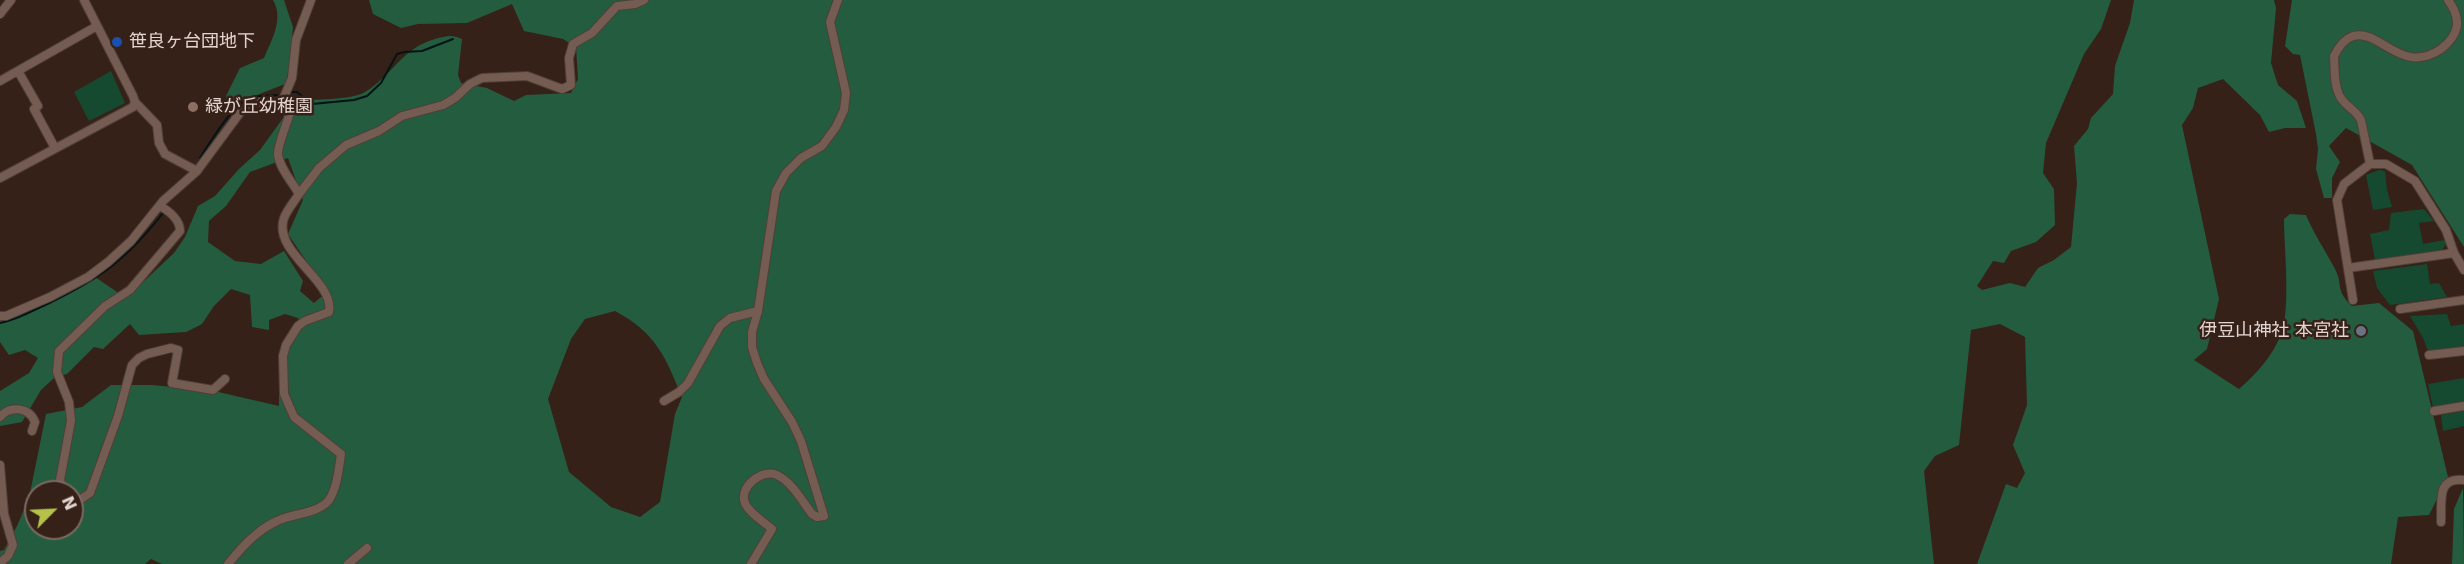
<!DOCTYPE html>
<meta charset="utf-8">
<style>
body{margin:0}
#map{position:relative;width:2464px;height:564px;overflow:hidden;background:#352118;font-family:"DejaVu Sans",sans-serif}
canvas{display:block}
.north{position:absolute;left:24px;top:480px;width:60px;height:60px;box-sizing:border-box;background:#352118;border:2px solid #7b6961;border-radius:50%;rotate:66deg;font-size:16px;font-weight:700;line-height:24px;text-align:center;color:#e3d4cf}
.north::after{content:'';display:block;margin:auto;width:21px;height:27px;background:#b5c24a;clip-path:polygon(50% 0,100% 100%,50% 72%,0 100%)}
</style>
<div id="map">
<canvas width="2464" height="564"></canvas>
<div class="north">N</div>
</div>
<script>
const g = document.querySelector('canvas').getContext('2d');
g.lineJoin = 'round';
function fillPath(path, color) { g.fillStyle = color; g.fill(path, 'evenodd'); }
function strokePath(path, color, width, dash) { g.strokeStyle = color; g.lineWidth = width; g.lineCap = dash ? 'butt' : 'round'; g.setLineDash(dash || []); g.stroke(path); }
function label(font, color, halo, rows, align = 'center') {
  g.font = font + ' "DejaVu Sans","Noto Sans JP",sans-serif'; g.lineWidth = 5; g.setLineDash([]); g.textBaseline = 'middle'; g.strokeStyle = halo; g.fillStyle = color; for (const [text, x, y, turn = 0] of rows) {
    g.save(); g.translate(x, y); g.rotate((+turn || 0) * Math.PI / 180); g.textAlign = isNaN(turn) ? turn : align; if (halo) g.strokeText(text, 0, 0); g.fillText(text, 0, 0); g.restore();
  }
}
const green = new Path2D(`
 M111 71 125 103 89 121 74 92Z
 M2379 170 2385 171 2387 190 2392 207 2373 210 2366 175Z
 M2424 209 2434 221 2419 223 2423 244 2445 240 2446 244 2442 250 2375 260 2370 234 2389 230 2391 213Z
 M2427 264 2430 284 2439 283 2447 297 2390 305 2377 288 2373 271Z
 M2447 314 2451 326 2464 324V347L2428 351 2423 338 2410 316Z
 M2464 378V402L2433 407 2428 384Z
 M2464 411V426L2443 431 2441 415Z`);
const forest = new Path2D(`
 M273 0H284L293 27 289 70 285 84 229 106 226 96 240 68 264 58C272 39 284 19 273 0Z
 M369 0H2111L2101 29 2084 54 2046 143 2043 173 2054 189 2055 225 2036 242 2011 251 2004 263 1993 261 1977 286 1982 290 2010 283 2025 287 2038 268 2054 260 2071 247 2077 183 2074 146 2088 129 2091 118 2113 94 2115 66 2130 23 2134 0H2274L2276 8 2271 63 2278 85 2297 101 2306 128H2285L2269 132 2260 115 2223 79 2198 88 2193 108 2182 125 2219 299 2207 349 2194 360 2239 389C2256 374 2273 356 2281 334 2291 310 2284 247 2284 219L2290 214 2306 215C2314 234 2325 250 2335 269 2344 286 2334 289 2352 306L2379 303 2413 331 2448 477 2429 515 2398 517 2391 564H1977L2006 484 2017 488 2025 473 2013 445 2027 405 2025 337 2000 324 1971 330 1959 445 1935 456 1924 471 1934 564H162L151 559 145 564H0V551L4 550 17 526 29 498 46 414 82 407 111 385H152L214 391 279 406V389H284L285 349 300 323 298 318 285 314 269 320V330L252 327 250 295 231 289 214 306 202 324 186 332 139 335 130 324 103 349 94 347 67 374 55 377 41 390 22 422 0 426V391L29 373 38 358 25 350 9 355 0 342V318C34 316 67 296 95 277L126 298 174 253 185 237 198 206 215 196 239 169 260 150 296 100C313 100 351 100 365 92 393 75 402 48 435 39 446 36 452 34 462 39L458 75 461 83 487 88 514 101 526 95 571 93 578 79 576 47 563 39 524 31 512 4 467 23 418 24 401 28 373 14ZM288 158 303 200 288 234 327 292 314 303 300 291 303 281 284 251 261 264 235 261 208 242 209 221 226 206 250 172ZM615 311C656 333 665 356 682 397L675 414 660 502 640 517 611 507 569 472 548 399 571 339 585 319ZM36 492H72V528H36Z
 M2292 0H2464V247L2412 165 2346 128 2329 146 2340 162 2332 178V198H2324L2316 169 2318 149 2316 134 2300 55 2293 54 2285 46Z
 M2463 488 2464 564H2452L2454 509Z`);
const stream = new Path2D(`
 M291 92H297L312 104 354 100 367 96 381 83 397 54 404 52 422 51 453 39
 M200 158C211 141 231 107 248 99 257 95 268 96 277 95
 M168 192 188 174
 M0 323C17 320 32 311 47 304 101 278 126 260 163 213`);
const street = new Path2D(`
 M0 14 11 0
 M18 71 38 106 34 109 55 148
 M0 81 97 26
 M135 102 157 125 159 143 165 154 197 171
 M282 102 292 78 296 40 311 0
 M2370 164 2361 120C2357 112 2351 109 2345 103 2333 92 2335 71 2334 56 2338 48 2344 39 2353 36 2381 29 2401 76 2441 49 2449 43 2455 36 2457 26 2458 16 2454 8 2448 0
 M0 178 133 107 135 102 133 96 84 0
 M299 194 319 168 346 145 379 131 402 116 443 105 455 98 470 84 482 78 527 76 562 89 571 85 569 58 573 44 592 33 617 6 635 4 644 0
 M2348 268 2454 253
 M2353 300 2337 200 2344 184 2370 164H2386L2415 181 2446 230 2454 253 2464 270
 M2400 309 2464 300
 M0 316H6L50 297 88 277 108 262 131 241 163 201 197 171 242 110 256 102 288 104 291 108C289 120 277 145 278 155 280 169 293 183 299 194 294 202 287 210 284 218 272 253 335 280 329 312L305 321 298 326 286 345 283 356 284 394 294 417 341 454C339 468 337 488 329 500 318 514 293 513 277 521 257 530 242 547 228 564
 M2429 355 2464 351
 M664 401 679 392 688 383 720 326 730 318 758 311
 M2434 411 2464 406
 M0 417C10 405 29 407 35 422L32 431
 M0 465 4 514 13 545 8 556 0 563
 M64 492 60 480 71 421 69 402 57 372 59 351 105 306 130 290 180 231C180 220 169 211 160 206
 M72 497 81 499 90 493 118 416 132 365 139 358 147 354 171 348 178 350 172 383 213 390 225 379
 M2441 522C2442 501 2436 477 2464 480
 M348 564 367 548
 M751 564 772 529C764 522 749 513 745 503 738 487 763 468 777 475 793 483 802 501 812 514L817 517 824 516 801 441 792 422 764 379 757 363 752 347V332L758 311 776 191 786 173 801 158 822 146 836 127 844 110 846 93 830 22 838 0`);
const markers = [
 [117,42,6,"#1a4fb4"],
 [193,107,6,"#8d6e63"],
 [2361,331,6,"#6b7280"]
];
const poiNames = [
 ["笹良ヶ台団地下",129,42],
 ["緑が丘幼稚園",205,107],
 ["伊豆山神社 本宮社",2349,331,"right"]
];
fillPath(green, '#154a30');
fillPath(forest, '#245c3f');
strokePath(stream, '#031415', 2);
strokePath(street, '#503f38', 10);
strokePath(street, '#745c52', 8);
for (const [x, y, r, color] of markers) { const dot = new Path2D(); dot.arc(x, y, r, 0, 2 * Math.PI); g.fillStyle = color; g.fill(dot); strokePath(dot, '#352118', 2); }
label('18px', '#e3d4cf', '#352118', poiNames, 'left');
</script>
